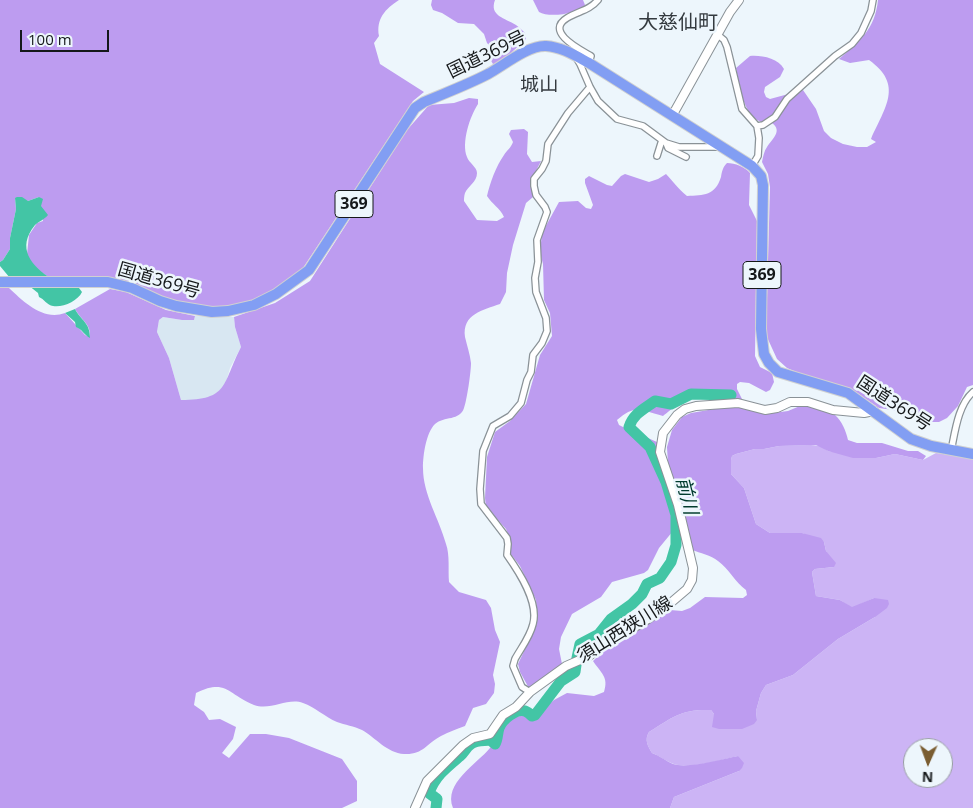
<!DOCTYPE html>
<meta charset="utf-8">
<style>
body{margin:0}
#map{position:relative;width:973px;height:808px;overflow:hidden;background:#edf6fc;font-family:"Open Sans",sans-serif}
canvas{display:block}
.north{position:absolute;left:903px;top:738px;width:50px;height:50px;box-sizing:border-box;background:#edf6fc;border:1px solid #979da2;border-radius:50%;rotate:182deg;font-size:14px;font-weight:700;line-height:20px;text-align:center;color:#15181a}
.north::after{content:'';display:block;margin:auto;width:18px;height:22px;background:#7a5d31;clip-path:polygon(50% 0,100% 100%,50% 72%,0 100%)}
.scale{position:absolute;left:20px;top:30px;width:89px;height:22px;box-sizing:border-box;border:2px solid #15181a;border-top:0;padding-left:6px;font-size:15px;line-height:18px;white-space:nowrap;color:#15181a;-webkit-text-stroke:4px #edf6fc;paint-order:stroke}
</style>
<div id="map">
<canvas width="973" height="808"></canvas>
<div class="north">N</div>
<div class="scale">100 m</div>
</div>
<script>
const g = document.querySelector('canvas').getContext('2d');
g.lineJoin = 'round';
function fillPath(path, color) { g.fillStyle = color; g.fill(path, 'evenodd'); }
function strokePath(path, color, width, dash) { g.strokeStyle = color; g.lineWidth = width; g.lineCap = dash ? 'butt' : 'round'; g.setLineDash(dash || []); g.stroke(path); }
function label(font, color, halo, rows, align = 'center') {
  g.font = font + ' "Open Sans","Noto Sans JP",sans-serif'; g.lineWidth = 5; g.setLineDash([]); g.textBaseline = 'middle'; g.strokeStyle = halo; g.fillStyle = color; for (const [text, x, y, turn = 0] of rows) {
    g.save(); g.translate(x, y); g.rotate((+turn || 0) * Math.PI / 180); g.textAlign = isNaN(turn) ? turn : align; if (halo) g.strokeText(text, 0, 0); g.fillText(text, 0, 0); g.restore();
  }
}
const built = new Path2D(`
 M195 316 234 317 235 327 241 347 230 368 225 386 213 396 199 400H181L169 358 157 332 159 320 163 317 182 320H194Z`);
const green = new Path2D(`
 M811 445 821 446 828 451 876 458 895 454 923 460 936 453 973 458V808H670L674 797 739 771 738 756C721 760 691 769 674 764 667 762 660 756 652 753 648 746 644 740 649 732 673 717 681 709 711 710L714 714 757 720 756 711 761 693 766 685 793 675 838 639 875 617 874 598 852 608 840 600 816 596 812 572 815 569 834 567 826 551 824 542 802 533H770L756 524 744 488 731 474V460L732 456 736 454 755 449H764L779 446ZM913 748H943V778H913Z`);
const forest = new Path2D(`
 M0 0H399C385 9 376 19 379 36L374 43 380 64 424 92 413 101 303 268 273 292 250 303 214 308 192 306 157 295 117 279H52L39 271 28 258 27 254 29 235 37 223 43 221 39 197 28 201 15 198 16 209 10 238V249L3 260 0 262Z
 M432 0H495C489 16 505 18 516 25 519 27 522 30 525 33L526 39C522 44 517 47 513 51 506 59 506 63 493 64L490 59 492 48 487 43 484 34 474 24 458 23 442 13 433 10 431 5Z
 M533 0H583L585 5C578 14 549 18 539 12Z
 M878 0H973V385L967 387 958 406 947 418 939 422H928L918 421 893 410 879 408 850 388 799 373 787 368 777 359 766 335 770 187 768 174 762 162C763 157 764 151 767 147 772 139 783 131 772 123 744 126 740 88 736 68L750 56C761 55 778 58 784 69L780 77 765 87 764 92 766 97 770 99 803 90 816 109 824 131 831 138 843 144 857 147H867L876 142 871 139C885 107 904 85 869 60L850 63 839 59C860 41 875 29 878 0Z
 M469 98 478 99V104C470 116 461 143 467 157 469 163 477 167 477 173 477 182 468 186 465 193 464 196 464 199 464 201L477 220 497 221 504 217C500 208 492 204 487 196 490 183 496 166 504 155 507 150 511 148 513 142L509 134 511 130 524 129 528 132 527 154 532 162 541 161 532 179 533 197 526 203 513 245 507 273 506 292 500 304C483 310 462 314 465 337 467 346 470 354 471 363 471 372 467 400 464 408 460 421 444 416 435 424 426 433 423 455 423 468 423 495 439 518 446 544 450 555 448 570 449 582L459 592 486 600 491 608 495 630 500 642 493 675 495 684 494 693 486 704 473 708 465 726C457 729 448 732 441 736 426 744 423 755 404 754 387 753 376 738 362 730 354 726 345 725 337 722 325 717 315 707 303 703 288 697 271 711 254 705 228 695 227 678 196 693L194 705 204 712 209 720 220 719 236 727 233 739 222 753 229 758 250 734H266L289 738 342 759 357 781V801L342 808H0V288H9C24 302 43 321 65 313L85 335 90 337C91 324 81 320 75 309L110 289 126 292 166 310 195 316 194 320H182L163 317 159 320 157 332 169 358 181 400C229 400 222 384 241 347L235 327 234 317 275 303 310 281 407 130 429 105 454 103Z
 M727 163C735 163 745 167 750 173L749 205 757 221 755 356 760 367 772 373 774 382 770 390 766 392 749 383 740 382 737 384V389L743 401H715C706 379 673 408 663 416 641 410 635 404 617 420L619 425 623 427 657 442 664 479 670 492 676 522 673 531 659 548 648 570 644 573 612 582 601 597 572 614 561 637 559 649 562 664 530 690 520 672 518 664 536 626 537 618 536 600 520 566 510 553V539L506 529 486 507 485 498 487 457 495 432 510 421 526 404 540 355 552 336 550 313 544 300 543 264 540 252 542 233 559 202 578 201 586 208 591 209 593 205 585 183V179L589 176 607 185 612 186 621 176 625 174 649 182 658 179 666 174C673 181 678 189 687 196 704 195 715 196 721 177 722 171 723 167 727 163Z
 M800 406C808 406 830 410 835 415 842 421 846 431 848 440L857 443H882L908 451H918L926 456 923 460 895 454 876 458H853L828 451 816 445 779 446 764 449H755L736 454 732 456 731 460V474L744 488 756 524 770 533H802L821 538 824 542 826 551 836 563 834 567 815 569 812 572 816 596 840 600 852 607 874 598 888 600 889 604 887 608 875 617 838 639 793 675 766 685 761 693 756 711 757 720 754 724 742 729H719L712 727 714 714 711 710C681 709 673 717 649 732 644 740 648 746 652 753 660 756 666 761 673 764 688 769 723 759 738 756L744 763 742 768 739 771 674 797 670 808H453C443 783 477 764 490 748 497 739 502 730 508 721L511 718 539 712 554 700 567 693 594 696 604 692C609 677 601 673 593 661L614 641 670 610 682 611 690 608 705 597 743 598 747 595 746 590C735 582 729 569 718 561 711 555 700 553 692 550L668 464 667 447 672 430 682 417 691 413 720 408H742L765 414 788 411Z`);
const water = new Path2D(`
 M17 197H22L28 201 39 197 43 199 41 206 48 215C44 220 39 221 35 225 16 248 31 266 52 279L10 278 0 266V262L3 260 10 249V238L16 209 15 198Z
 M28 285 72 286 79 288 82 292C78 301 62 308 53 306 47 305 44 299 39 297L38 293Z
 M75 309C81 321 90 322 90 338 84 335 82 329 76 327L75 322 65 313Z`);
const river = new Path2D(`
 M577 658 580 644 599 634 611 619 632 604 642 594 647 584 660 578 671 562 676 545V515L666 482 650 447 629 427C633 414 644 409 655 401L671 404 691 394 731 395
 M436 808 437 799 429 793C435 776 447 767 460 756 464 753 466 747 471 744 476 740 484 741 490 740L495 744C498 739 497 734 499 728 502 720 516 708 525 711 528 712 530 714 532 716L535 715 561 681 575 672 576 665`);
const street = new Path2D(`
 M718 35 724 40 727 47 742 109 757 126 759 138 758 156 752 166
 M577 59 580 64 590 87 598 101 617 119 643 126 666 143 679 147H719
 M589 63 591 56C581 50 544 32 567 18 578 11 589 11 598 0
 M757 126 763 125 775 117 787 99 835 56 852 44 861 33 871 11 873 0
 M666 143 668 148 686 157
 M657 156 662 140
 M951 451C955 432 958 405 973 392
 M530 692 522 687 513 666 515 659C521 648 530 637 533 624 539 602 519 572 507 555L508 544 507 538 481 504 480 489 483 451 493 426 510 416 521 403 527 380 531 372 533 355 542 343 547 331 546 318 536 292 535 278 538 262 537 240 547 212 545 207 536 195 534 186V179L542 169 546 161 548 144 568 113 590 87`);
const secondary = new Path2D(`
 M672 116 730 12 739 0
 M415 808 427 781 463 745 473 738 490 734 503 715 516 707 530 692 566 666 589 656 609 641 642 623 667 606 687 589 692 580 693 568 678 505 660 452 663 433 677 415 685 409 696 406 738 403 765 410 777 408 790 402H808L833 410 864 413 874 411`);
const highway = new Path2D(`
 M0 282H108L132 288 160 301 176 306 212 312 228 311 254 305 276 294 309 270 415 108 424 102C445 93 467 85 488 74 503 66 528 45 546 46 562 47 576 56 589 63L752 166 761 176 763 185 761 329 764 354 769 363 778 372 848 393 911 439 931 446 973 454`);
const shields = [
 [354,204,38],
 [762,275,38]
];
const shieldNames = [
 ["369",354,204],
 ["369",762,275]
];
const streetNames = [
 ["国道369号",487,55,-26],
 ["国道369号",159,281,16],
 ["国道369号",894,404,33],
 ["須山西狭川線",625,630,-32]
];
const neighbourhoodNames = [
 ["城山",539,86]
];
const waterNames = [
 ["前川",686,496,76]
];
const quarterNames = [
 ["大慈仙町",678,23]
];
fillPath(built, '#d8e7f2');
fillPath(green, '#ccb4f5');
fillPath(forest, '#bd9cf0');
fillPath(water, '#43c5a5');
strokePath(river, '#43c5a5', 11);
strokePath(street, '#8a9297', 8);
strokePath(secondary, '#8a9297', 10);
strokePath(highway, '#d0d1d1', 12);
strokePath(street, '#fff', 5.5);
strokePath(secondary, '#fff', 8);
strokePath(highway, '#829ef3', 10);
for (const [x, y, w] of shields) { const box = new Path2D(); box.roundRect(x - w / 2, y - 13.5, w, 27, 4); g.fillStyle = '#edf6fc'; g.fill(box); strokePath(box, '#15181a', 1); }
label('bold 16px', '#15181a', null, shieldNames);
label('18px', '#15181a', '#edf6fc', streetNames);
label('19px', '#343a3f', '#edf6fc', neighbourhoodNames);
label('italic 19px', '#003b2e', '#edf6fc', waterNames);
label('20px', '#343a3f', '#edf6fc', quarterNames);
</script>
